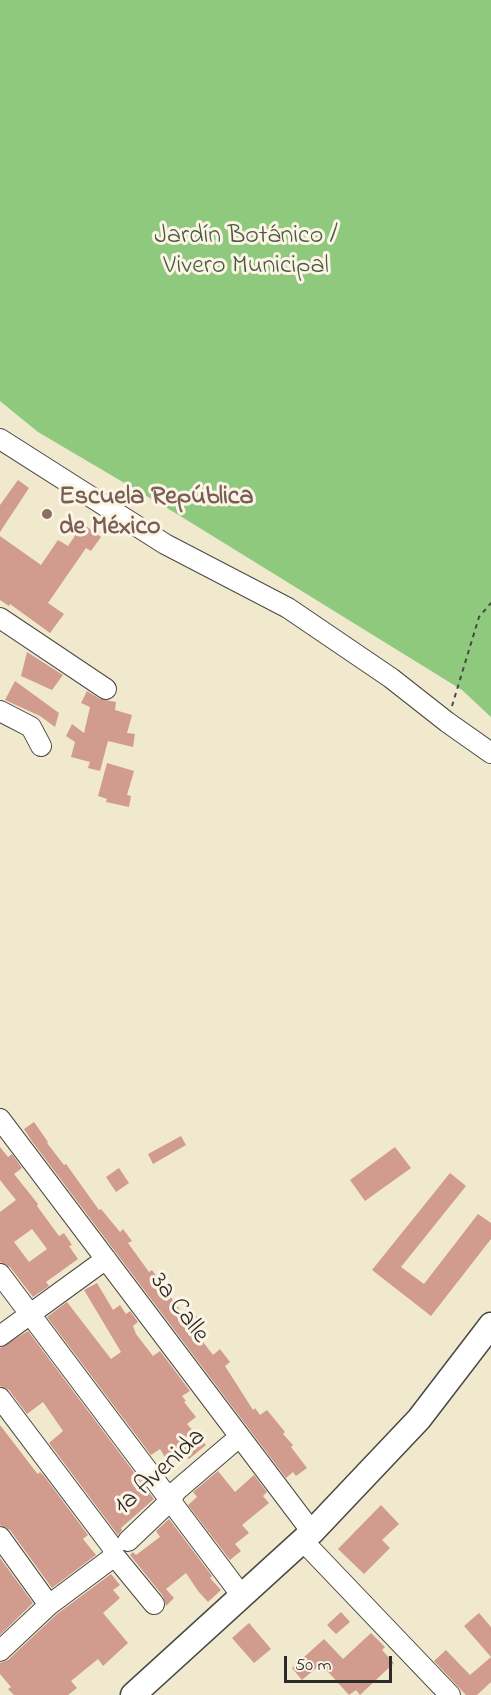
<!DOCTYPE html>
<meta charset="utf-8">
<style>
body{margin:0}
#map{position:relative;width:491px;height:1695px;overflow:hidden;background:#f0e9cd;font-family:"Indie Flower",sans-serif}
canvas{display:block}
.scale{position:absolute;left:284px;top:1656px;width:108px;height:27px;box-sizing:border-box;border:3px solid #2b2b2b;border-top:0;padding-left:8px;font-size:18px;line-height:21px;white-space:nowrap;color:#2b2b2b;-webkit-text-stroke:4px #fcf5e5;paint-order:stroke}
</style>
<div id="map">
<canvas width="491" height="1695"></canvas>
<div class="scale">50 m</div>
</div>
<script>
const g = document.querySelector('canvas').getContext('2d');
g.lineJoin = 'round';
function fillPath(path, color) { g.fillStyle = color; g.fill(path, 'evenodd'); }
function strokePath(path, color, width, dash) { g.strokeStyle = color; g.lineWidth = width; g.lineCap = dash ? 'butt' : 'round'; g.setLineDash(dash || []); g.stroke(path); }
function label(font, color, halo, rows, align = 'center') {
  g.font = font + ' "Indie Flower",sans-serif'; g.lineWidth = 6; g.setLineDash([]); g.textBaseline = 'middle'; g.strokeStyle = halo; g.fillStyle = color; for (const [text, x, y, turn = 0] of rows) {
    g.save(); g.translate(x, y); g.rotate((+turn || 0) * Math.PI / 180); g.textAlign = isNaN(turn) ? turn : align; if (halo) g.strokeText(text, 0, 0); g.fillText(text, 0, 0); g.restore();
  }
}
const green = new Path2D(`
 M0 0H491V717L462 690 177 514 38 432 0 401Z`);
const building = new Path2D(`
 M18 480 29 488 0 532V505Z
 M83 524 101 537 91 551 86 548 48 603 64 614 50 633 10 604 9 606 0 600V536L41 565 58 540 68 546Z
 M27 652 63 675 52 690 21 676Z
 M15 681 59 713 55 727 40 716 5 700Z
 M87 691 100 699 116 702 115 710 132 715 127 733 135 734 133 747 108 741 100 771 88 768 90 762 71 757 75 742 66 736 72 724 84 733 90 707 81 703Z
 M107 763 134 771 127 795 131 796 129 807 106 802 107 799 98 796Z
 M34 1122 48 1142 47 1143 64 1165 66 1164 99 1210 101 1209 120 1232 123 1229 132 1241 128 1243 149 1272 152 1270 182 1313 190 1307 199 1320 191 1326 213 1355 220 1349 230 1362 225 1366 253 1410 255 1408 260 1415 267 1410 285 1432 283 1434 293 1445 291 1447 307 1468 296 1476 293 1472 286 1478 31 1140 24 1129Z
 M181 1136 186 1145 153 1164 148 1154Z
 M0 1147 8 1157 12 1154 22 1168 14 1174 38 1204 37 1206 59 1236 64 1233 72 1245 69 1246 78 1259 46 1282 49 1286 33 1297 10 1267 0 1262V1212L16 1200 0 1180ZM32 1229 47 1249 29 1262 14 1242Z
 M395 1147 411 1168 365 1201 350 1180Z
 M119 1168 129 1183 116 1192 106 1177Z
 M450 1173 466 1186 401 1267 424 1284 478 1214 491 1223V1239L431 1316 372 1270Z
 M97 1283 113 1310 120 1305 126 1314 130 1311 138 1322 133 1326 136 1334 153 1356 160 1351 190 1391 182 1396 186 1401 184 1402 196 1417 187 1424 206 1445 189 1459 183 1452 168 1462 160 1449 151 1455 47 1317 67 1302 111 1359 121 1352 84 1290Z
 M28 1331 154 1499 121 1528 122 1530 118 1535 49 1443 63 1431 43 1402 27 1414 9 1390 0 1386V1348Z
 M0 1425 36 1472 38 1474 40 1472 44 1476 88 1535 83 1539 96 1555 52 1588 10 1530 0 1525Z
 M218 1471 235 1492 254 1475 267 1492 263 1496 269 1503 242 1525 249 1533 235 1544 241 1551 230 1560 188 1505 197 1497 193 1492Z
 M381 1505 399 1524 382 1540 390 1548 364 1574 338 1549Z
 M169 1519 212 1576 210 1578 221 1590 208 1602 198 1591 186 1573 166 1589 174 1598 166 1606 163 1596 130 1555 133 1552 136 1555 160 1537 156 1531Z
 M0 1558 33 1603 0 1635Z
 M111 1574 120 1585 113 1590 120 1598 103 1613 128 1643 103 1666 98 1659 71 1681 77 1688 68 1695H14L8 1689 11 1687 0 1674V1663L8 1660 57 1614Z
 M341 1612 350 1622 336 1634 327 1625Z
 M479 1613 491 1627V1657L464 1626Z
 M249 1623 271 1649 254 1663 232 1638Z
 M371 1633 385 1647 382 1650 394 1663 360 1695 356 1690 349 1695 321 1664 302 1680 292 1668 324 1639 343 1659Z
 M446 1650 470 1675 491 1657V1682L477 1695H466L434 1661Z`);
const path = new Path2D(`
 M452 706 479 617 491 603`);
const minor = new Path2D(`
 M0 439 165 544 288 608 391 678 447 722 491 753
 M0 618 106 689
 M0 711 31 727 41 746
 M0 1119 312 1532
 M0 1274 242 1596
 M0 1336 106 1259
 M0 1398 113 1548V1554L154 1604
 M0 1537 49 1605
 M302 1540 450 1695
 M128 1541 171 1500 176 1491 231 1444
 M0 1651 49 1605 112 1558 113 1554`);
const major = new Path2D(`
 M133 1695 312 1532 419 1419 491 1325`);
const markers = [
 [47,514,6,"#8d6e63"]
];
const parkNames = [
 ["Jardín Botánico /",246,238],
 ["Vivero Municipal",246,268]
];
const educationNames = [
 ["Escuela República",59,499],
 ["de México",59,529]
];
const streetNames = [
 ["3a Calle",178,1309,53],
 ["1a Avenida",161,1473,-43]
];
fillPath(green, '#8fc97e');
fillPath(building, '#d19b8e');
strokePath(minor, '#494843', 22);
strokePath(major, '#494843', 27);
strokePath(path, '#494843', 2, [4.5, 4.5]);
strokePath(minor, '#fff', 20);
strokePath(major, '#fff', 24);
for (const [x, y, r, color] of markers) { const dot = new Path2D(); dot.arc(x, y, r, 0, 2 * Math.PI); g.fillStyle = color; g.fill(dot); strokePath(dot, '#fcf5e5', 2); }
label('26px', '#495a44', '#fcf5e5', parkNames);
label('bold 26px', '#785e54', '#fcf5e5', educationNames, 'left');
label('26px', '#2b2b2b', '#fcf5e5', streetNames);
</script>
